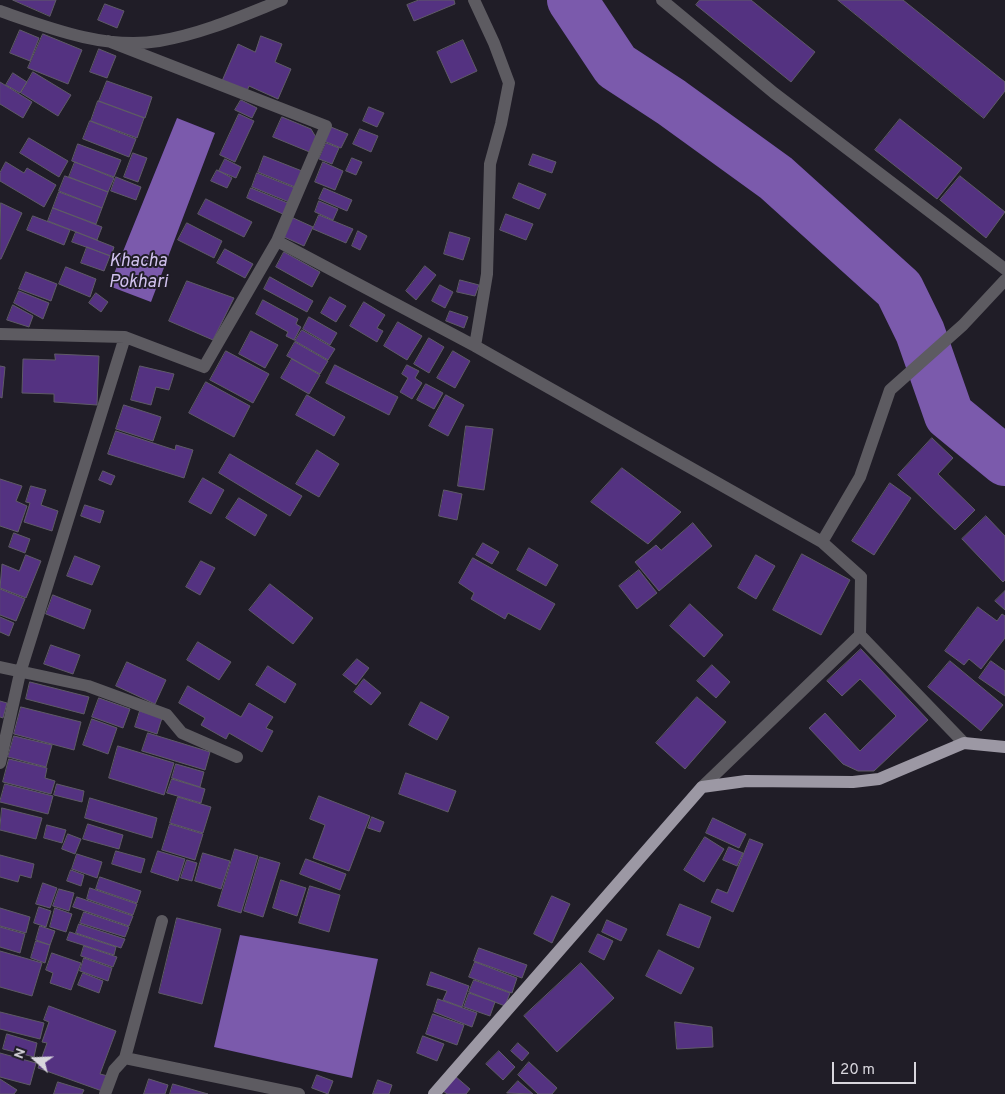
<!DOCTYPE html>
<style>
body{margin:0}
#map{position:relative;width:1005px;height:1094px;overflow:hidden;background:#201d27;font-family:Overpass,sans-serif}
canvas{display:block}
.north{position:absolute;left:10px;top:1034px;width:50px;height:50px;-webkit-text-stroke:4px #201d27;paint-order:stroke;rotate:290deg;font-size:14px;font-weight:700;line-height:20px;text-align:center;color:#d8d6dd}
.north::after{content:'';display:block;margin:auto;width:18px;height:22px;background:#d8d6dd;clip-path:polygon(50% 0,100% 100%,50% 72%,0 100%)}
.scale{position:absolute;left:832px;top:1062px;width:84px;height:22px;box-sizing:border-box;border:2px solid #d8d6dd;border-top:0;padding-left:6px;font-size:15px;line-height:18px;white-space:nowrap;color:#d8d6dd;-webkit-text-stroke:4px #201d27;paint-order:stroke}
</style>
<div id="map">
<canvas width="1005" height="1094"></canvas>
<div class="north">N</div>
<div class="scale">20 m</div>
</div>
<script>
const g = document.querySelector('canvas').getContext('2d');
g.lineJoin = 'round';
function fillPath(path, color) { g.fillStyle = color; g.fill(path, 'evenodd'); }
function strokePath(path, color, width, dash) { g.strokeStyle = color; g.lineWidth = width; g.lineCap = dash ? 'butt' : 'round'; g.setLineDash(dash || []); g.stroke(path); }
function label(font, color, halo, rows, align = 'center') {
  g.font = font + ' Overpass,sans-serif'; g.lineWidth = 4; g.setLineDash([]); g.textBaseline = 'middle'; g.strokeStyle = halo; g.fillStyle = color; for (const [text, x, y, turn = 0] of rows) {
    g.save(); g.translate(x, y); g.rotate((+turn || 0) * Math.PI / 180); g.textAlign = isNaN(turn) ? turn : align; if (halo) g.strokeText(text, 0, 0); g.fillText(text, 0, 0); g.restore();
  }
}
const water = new Path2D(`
 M177 118 215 133 151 302 109 286Z
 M240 935 378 959 352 1078 214 1047Z`);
const river = new Path2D(`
 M572 0 616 66 671 102 776 178 899 289 920 332 949 415 1005 461`);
const building = new Path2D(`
 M13 0H56L50 16Z
 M419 0H454L455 4 414 21 407 5Z
 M700 0H751L815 52 791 82 696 5Z
 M838 0H903L1005 82V91L984 118Z
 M105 4 124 11 117 28 98 20Z
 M20 30 39 38 30 61 10 53Z
 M43 34 82 50 68 84 28 68Z
 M261 36 282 44 275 62 291 69 278 99 249 86 247 91 222 81 238 44 255 52Z
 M463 40 477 71 451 83 437 52Z
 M99 49 116 56 107 78 90 72Z
 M33 72 71 95 58 116 21 93Z
 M13 73 27 82 20 93 6 85Z
 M107 81 152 97 145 118 99 101Z
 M0 82 32 102 23 118 0 104Z
 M241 100 257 108 252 118 235 110Z
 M98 101 144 118 137 138 91 121Z
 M369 107 384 113 377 127 363 121Z
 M239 114 254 121 235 162 220 155Z
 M282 117 311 129 317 139 312 153 273 137Z
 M900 119 962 168 937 199 875 150Z
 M90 121 136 139 129 157 83 139Z
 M331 127 348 134 341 148 324 141Z
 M360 129 378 136 371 152 353 144Z
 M29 138 68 161 59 177 20 153Z
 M326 143 339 148 332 164 319 159Z
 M78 144 121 160 114 177 72 161Z
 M133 153 147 158 138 182 124 177Z
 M533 154 556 162 552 173 529 165Z
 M264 156 302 171 295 187 258 172Z
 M352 158 362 162 356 175 346 171Z
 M225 159 241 167 236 178 219 171Z
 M6 162 24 173 27 168 56 185 44 207 0 181V173Z
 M75 162 114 178 108 192 69 177Z
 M323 162 343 171 335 190 315 182Z
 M217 170 232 178 227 188 211 181Z
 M257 173 295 188 289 202 252 187Z
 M65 176 108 192 102 208 59 191Z
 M960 176 1005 212 986 238 940 200Z
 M116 177 141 187 136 200 111 191Z
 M519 183 546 194 539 209 513 198Z
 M251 188 290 204 285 215 247 198Z
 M324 188 352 200 347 211 319 199Z
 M59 192 102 208 96 224 53 208Z
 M206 199 252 222 244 237 198 214Z
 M319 201 338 209 333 220 315 212Z
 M1 203 22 213 1 259H0Z
 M53 208 102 227 97 240 48 221Z
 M506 214 533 224 526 240 500 230Z
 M319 215 353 229 346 243 313 229Z
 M33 216 70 230 64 245 27 230Z
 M291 217 313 227 304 246 282 236Z
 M187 223 222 241 214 258 178 240Z
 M358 231 367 236 360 250 352 246Z
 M76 232 114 247 111 256 72 242Z
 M450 232 470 238 463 260 444 254Z
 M87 247 110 256 104 271 81 263Z
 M225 249 253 264 245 278 217 263Z
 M284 252 320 272 312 287 276 267Z
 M425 266 436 275 416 300 406 291Z
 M66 267 96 279 90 297 59 284Z
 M26 272 57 284 51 301 19 289Z
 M270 277 313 301 307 312 264 289Z
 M460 280 479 285 475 296 457 292Z
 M187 281 234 298 213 340 169 321Z
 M440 285 453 292 445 308 432 301Z
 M19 291 49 303 43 319 14 303Z
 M96 293 108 302 101 312 89 303Z
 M330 297 346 306 336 322 321 313Z
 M263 300 298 319 296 324 301 327 294 340 286 336 288 332 256 314Z
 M364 302 385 315 377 328 383 331 377 342 350 326Z
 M13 305 33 316 29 327 7 320Z
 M450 311 468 317 464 328 446 321Z
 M309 317 337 333 330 345 303 329Z
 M398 322 422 336 407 360 384 346Z
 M302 330 335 349 328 360 295 341Z
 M251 331 278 345 265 368 239 354Z
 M429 338 444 347 429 373 414 364Z
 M295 342 328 361 320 374 287 356Z
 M226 351 269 374 253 403 210 380Z
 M453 351 470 361 455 388 437 378Z
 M55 354 99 356 97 405 54 402V394L22 393 23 359 55 360Z
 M292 359 320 375 309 394 281 378Z
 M335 365 398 397 389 415 326 383Z
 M407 365 419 371 415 378 422 383 412 399 400 392 408 378 402 374Z
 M0 366 5 367 2 398 0 397Z
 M140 366 174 374 169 390 156 387 151 405 131 400Z
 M206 382 250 406 234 437 189 413Z
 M426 384 443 393 434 409 417 400Z
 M307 395 345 417 334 436 296 415Z
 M446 395 464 405 448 436 429 426Z
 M124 405 161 417 153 441 116 429Z
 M466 426 493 429 484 490 458 486Z
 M116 431 175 450 176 445 193 450 184 478 108 454Z
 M932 438 953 458 938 474 975 510 955 530 898 475Z
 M317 450 339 464 319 497 296 484Z
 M230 454 302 496 290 516 219 473Z
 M622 468 681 512 648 544 591 502Z
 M103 471 115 476 111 485 99 480Z
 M203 478 224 490 211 514 189 502Z
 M0 479 22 486 16 501 27 506 18 532 0 526Z
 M890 483 911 498 874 555 852 541Z
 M31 486 46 490 41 505 58 511 52 531 24 522 30 503 26 502Z
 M444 490 462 494 457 520 439 516Z
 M239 498 267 515 255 536 226 518Z
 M85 505 104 511 100 523 81 516Z
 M986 516 1005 536V580L1003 582 962 539Z
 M693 523 712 546 659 591 635 562 656 545 661 550Z
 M14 533 30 539 25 553 9 547Z
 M483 543 499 552 492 564 476 555Z
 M529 548 558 565 546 586 517 570Z
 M802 554 850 580 821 635 773 610Z
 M26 555 41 561 26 598 0 588 2 564 19 571Z
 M756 555 775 566 756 599 738 588Z
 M75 556 100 566 92 585 67 576Z
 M473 558 555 604 540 630 508 613 505 619 471 599 474 593 459 583Z
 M201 561 215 568 200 595 186 587Z
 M639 570 657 593 637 609 619 586Z
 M270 584 313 618 293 644 249 610Z
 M0 589 25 599 16 621 0 615Z
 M1005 591V610L995 601Z
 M53 595 91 610 84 629 46 614Z
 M690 604 723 635 704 657 670 626Z
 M978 607 997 621 1002 614 1005 616V638L981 669 969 659 964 665 945 651Z
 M0 617 14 623 9 636 0 632Z
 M198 642 231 662 219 680 187 660Z
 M51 645 80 655 73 674 44 664Z
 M861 649 928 720 874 771H858L843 764 809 728 825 713 860 751 896 716 860 679 842 696 827 681Z
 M357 659 369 668 356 685 343 675Z
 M950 661 1003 705 981 731 928 687Z
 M991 661 1005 671V696L979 678Z
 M127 662 166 680 155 704 116 686Z
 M712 665 730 682 716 698 697 681Z
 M268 666 296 684 285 703 256 685Z
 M364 679 381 693 371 705 354 692Z
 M30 682 89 697 84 714 26 699Z
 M188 686 241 717 249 703 273 717 266 728 273 731 262 752 229 733 226 739 201 725 205 718 179 703Z
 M697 697 726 722 685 769 656 743Z
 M99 698 130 709 123 728 92 717Z
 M0 701 7 703 3 718 0 717Z
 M421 702 449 717 437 740 409 725Z
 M21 707 81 722 74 750 14 734Z
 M140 711 162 718 157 734 135 727Z
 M92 719 117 728 108 754 83 745Z
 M148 733 210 752 205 770 142 751Z
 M14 736 52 745 46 767 8 757Z
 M118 746 174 763 164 795 109 778Z
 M9 759 47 768 45 778 55 781 51 794 3 782Z
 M176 764 204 772 200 787 172 778Z
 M406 773 456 791 448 812 399 794Z
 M172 779 205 789 201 803 167 793Z
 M5 784 53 796 48 814 0 802Z
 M57 784 84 791 82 802 54 795Z
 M319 796 370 816 349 871 313 858 325 825 310 819Z
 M178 797 211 807 203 833 170 823Z
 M90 798 157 818 152 838 85 818Z
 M2 808 42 818 36 839 0 830Z
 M372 817 384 822 380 832 368 828Z
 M713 818 746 834 739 848 706 833Z
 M88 824 123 835 119 849 83 839Z
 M170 824 203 834 195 860 162 850Z
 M47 825 66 830 62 843 44 838Z
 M68 834 81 839 75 854 62 849Z
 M705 837 724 849 704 882 684 870Z
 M750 839 763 844 733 912 711 902 717 889 727 893Z
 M729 847 743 853 737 866 723 860Z
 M235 849 258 856 241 913 218 906Z
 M116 851 145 859 141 873 112 864Z
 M158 851 185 859 178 881 151 872Z
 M203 853 230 861 221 889 195 881Z
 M77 854 102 862 97 878 72 869Z
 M0 855 34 864 31 878 20 875 18 882 0 877Z
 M260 857 280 863 263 917 244 911Z
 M306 859 346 874 340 890 300 874Z
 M187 860 197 863 192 881 181 878Z
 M71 870 84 875 81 886 67 881Z
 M100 877 141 891 137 903 96 889Z
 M281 880 306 888 297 916 273 908Z
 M43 883 57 888 50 908 36 904Z
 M310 886 340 895 329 932 299 923Z
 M90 888 137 904 133 915 87 899Z
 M59 889 74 893 69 911 53 906Z
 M552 896 570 904 552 943 534 934Z
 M77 897 133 916 129 926 73 907Z
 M680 904 711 917 699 948 667 935Z
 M39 907 51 911 46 927 34 923Z
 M0 908 30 917 26 933 0 926Z
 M55 908 72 914 66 932 50 927Z
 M84 912 129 927 125 937 80 923Z
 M177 918 221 929 202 1004 159 993Z
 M607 920 627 929 621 941 602 932Z
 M79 924 125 939 121 948 76 933Z
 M40 926 55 931 50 945 36 940Z
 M0 927 25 934 20 953 0 947Z
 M70 932 116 947 114 955 67 940Z
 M598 934 613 941 604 960 589 952Z
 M36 941 50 945 45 963 31 958Z
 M84 946 117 957 113 967 81 956Z
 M479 948 527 965 522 978 474 961Z
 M659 950 694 968 681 994 646 976Z
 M0 951 42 963 32 996 0 987Z
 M52 953 81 963 71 990 50 983 53 973 46 970Z
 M84 958 112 968 108 981 80 971Z
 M475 962 517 978 512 993 469 977Z
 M581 963 614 998 557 1052 524 1016Z
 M431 972 469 986 462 1007 443 1000 447 991 427 985Z
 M83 973 103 981 99 993 78 985Z
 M474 980 510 993 505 1006 469 992Z
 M469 993 495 1002 490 1016 464 1007Z
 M438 999 477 1013 472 1027 434 1012Z
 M49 1006 116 1031 100 1074 108 1076 102 1091 38 1068 47 1043 42 1042 49 1022 44 1020Z
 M0 1012 44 1023 40 1039 0 1029Z
 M433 1014 464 1025 457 1045 426 1034Z
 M675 1022 712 1027 713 1047 677 1049Z
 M7 1034 37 1043 34 1057 3 1049Z
 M423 1036 444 1044 437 1061 417 1053Z
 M518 1043 529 1053 522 1061 511 1051Z
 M499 1051 515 1067 503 1080 486 1064Z
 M0 1053 36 1063 30 1085 0 1077Z
 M529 1062 557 1088 552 1094H538L518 1075Z
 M317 1075 333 1081 328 1094 312 1088Z
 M455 1076 470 1089 466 1094H447L443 1091Z
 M0 1079 17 1090 14 1094H0Z
 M149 1079 168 1085 165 1094H144Z
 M378 1080 392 1085 389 1094H373Z
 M518 1081 533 1094 507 1093Z
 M58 1082 84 1090 82 1094H54Z
 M173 1084 208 1094H170Z`);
const minor = new Path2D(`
 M474 0 494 43 509 83 501 124 490 164 487 274 475 346
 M662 0 774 93 1005 269
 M0 11C49 28 106 50 159 41 202 34 242 16 282 0
 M277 241 475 346 822 542 861 577 860 635 964 743
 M0 334 125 337 204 367 277 241 326 126 108 41
 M822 542 860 477 890 390 963 325 1005 280
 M0 667 88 686 167 715 182 733 237 757
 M0 763 20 673 125 337
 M702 787 860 635
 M125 1058 162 921
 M105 1094 114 1070 125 1058 299 1094`);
const major = new Path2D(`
 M434 1094 702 787 746 781 853 782 879 779 964 743 1005 747`);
const waterNames = [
 ["Khacha",138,262],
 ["Pokhari",138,283]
];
fillPath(water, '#7b5aac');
strokePath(river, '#7b5aac', 50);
fillPath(building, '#543281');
strokePath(building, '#5f5b67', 1);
strokePath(minor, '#5d5b61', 12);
strokePath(major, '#9c98a4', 12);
label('italic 18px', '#d1c2ee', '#201d27', waterNames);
</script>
